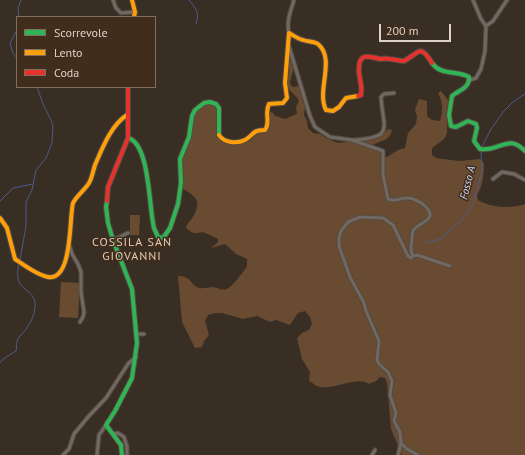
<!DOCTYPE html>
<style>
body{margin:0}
#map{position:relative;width:525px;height:455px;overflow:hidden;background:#382e24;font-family:"PT Sans",sans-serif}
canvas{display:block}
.legend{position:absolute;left:16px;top:16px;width:140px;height:72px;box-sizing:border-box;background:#402d1c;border:1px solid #806f61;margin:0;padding:5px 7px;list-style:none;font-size:12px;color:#dfd3c8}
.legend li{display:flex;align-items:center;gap:8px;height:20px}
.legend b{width:20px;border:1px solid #806f61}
.scale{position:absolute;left:379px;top:24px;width:72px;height:18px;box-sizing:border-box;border:2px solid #dfd3c8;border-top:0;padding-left:5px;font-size:12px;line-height:14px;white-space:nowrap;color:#dfd3c8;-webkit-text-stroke:3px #402d1c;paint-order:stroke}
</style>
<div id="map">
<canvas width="525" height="455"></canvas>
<ul class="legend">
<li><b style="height:5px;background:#30b455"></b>Scorrevole</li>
<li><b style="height:5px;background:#ff9f0a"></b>Lento</li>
<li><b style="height:5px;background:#e5322d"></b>Coda</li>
</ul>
<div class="scale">200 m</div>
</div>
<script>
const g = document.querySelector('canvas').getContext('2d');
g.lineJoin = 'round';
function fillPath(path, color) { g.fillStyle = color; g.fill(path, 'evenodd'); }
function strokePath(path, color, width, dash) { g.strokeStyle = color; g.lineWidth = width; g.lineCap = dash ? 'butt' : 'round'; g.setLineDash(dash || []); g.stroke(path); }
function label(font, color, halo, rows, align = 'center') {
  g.font = font + ' "PT Sans",sans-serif'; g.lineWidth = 3; g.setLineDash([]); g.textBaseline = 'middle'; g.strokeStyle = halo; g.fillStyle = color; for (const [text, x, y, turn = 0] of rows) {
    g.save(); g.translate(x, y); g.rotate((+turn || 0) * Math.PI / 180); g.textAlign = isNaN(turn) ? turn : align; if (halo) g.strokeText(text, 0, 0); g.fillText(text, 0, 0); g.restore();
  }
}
const green = new Path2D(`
 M289 50C291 57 295 64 293 71 292 76 290 79 290 84L293 87 299 86 305 108 304 115 307 121 308 128 313 133 320 134 328 139 338 143 373 139 383 134 388 129 392 130C389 143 380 139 372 146L374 149 381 152 383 156 387 157 398 150 405 148 408 133 416 124 417 116 415 110 419 99 427 101V116L432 120 440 121C443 111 443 102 438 93L441 91 448 100 447 133 444 139 432 148V155L436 158 459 161 480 159 484 163C484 174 483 186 477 195L478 200C491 208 512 209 525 204V455H402L391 429 387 383 385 378 380 377 376 381 369 384C356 375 333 392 317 386 314 385 312 382 309 381L310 372 302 359 297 338 302 333 309 330 312 324 310 317 305 311 298 313 290 325 276 320 270 322 257 316 243 319 222 313H215L208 315 205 321 209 335 204 341 202 347 195 348 182 322 178 276C192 276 190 285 199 288 203 289 208 287 212 287 217 287 221 291 227 289 231 288 246 269 247 266 247 264 247 262 247 259L236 254 225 244 211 248 218 242V239L203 232C195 234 193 234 186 228 187 224 188 223 191 220 201 204 200 198 183 189L181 161 190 141 194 113 203 105 207 103H212L218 110 217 135C221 145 241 145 249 141 252 139 254 135 258 132 273 131 269 124 268 111L273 113 275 116 285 119 297 114 296 107 299 101C297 95 289 92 287 86 284 79 288 59 289 50Z
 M130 215H140L139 235H130Z
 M61 282 80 283 78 318 59 317Z`);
const stream = new Path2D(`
 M189 0C196 8 200 13 196 24
 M19 17 18 8 21 0
 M17 30 10 43 13 53 17 58
 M482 147 491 129 504 111 514 101 525 94
 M0 201 13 188 33 184
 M426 243 440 239 462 220 473 204 482 171 481 152
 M20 260 26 226V202L32 190 36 170 46 158 52 143 53 126 51 120 43 104 37 87
 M0 363 3 359 16 351C17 347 16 344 17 341 19 335 25 332 28 326 32 321 36 310 35 303 33 286 12 293 19 263`);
const street = new Path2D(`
 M113 0 116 8 121 13 135 12
 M486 26 493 21 507 0
 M289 33C286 22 291 10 294 0
 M288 43 310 116 315 127 330 137 352 140 383 151V175L388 199C393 201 395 200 400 199 409 196 419 200 426 207 439 221 417 222 413 231 412 234 412 238 412 241 411 246 410 250 413 256L417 255 450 266
 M470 80 476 78 481 69 485 51 486 26 481 19 473 0
 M354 140C395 137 383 129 381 97L384 94 394 93
 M493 179 502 172 514 174 525 180
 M113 240 128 233
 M70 247 72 254 78 264 81 272V292L84 312 83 317 80 322
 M137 334H144
 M113 434 118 433 124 437 127 447V455
 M401 443 400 432 394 421 396 413 390 395 392 381 388 372 379 364 377 360 379 341 366 311 364 303 350 277 339 246V238L341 231 348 222 360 217 383 218 393 225 408 256 411 258 413 256
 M63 455 69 449 74 434 88 417 106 398 128 364 136 357
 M97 455 99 435 106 425
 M372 455 375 450
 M398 455 401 443 407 449 418 455`);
const fast = new Path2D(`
 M432 63C441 76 457 70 469 77 470 88 459 90 452 96L449 115 451 126 456 127 468 121 476 124 477 128 474 141 480 149C500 152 508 133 525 151
 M128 138C150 143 149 210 154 228 155 231 157 234 158 237L163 238 170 228 178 204 181 183 180 159 189 137 192 116 195 110 204 103 210 102 216 104 219 108V135
 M107 201 106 207 108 223 113 240 132 289 137 343 132 378 115 411 106 425 121 445 122 455`);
const slow = new Path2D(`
 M132 0 135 12 134 17
 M219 135C224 143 237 144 245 140 249 138 252 134 255 132 258 130 262 130 265 130 271 122 264 113 269 104L283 103 287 98 285 83 289 33C293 35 298 39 303 40 308 42 314 41 318 44 336 59 316 91 326 110L333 111 339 107 346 98 358 96
 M0 218 7 228 15 259C24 265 37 275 48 277 73 281 69 218 73 203 77 195 84 191 89 183 92 178 93 171 95 165 102 149 111 125 127 115`);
const jam = new Path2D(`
 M358 96 361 95C363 85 358 77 359 67 360 52 370 57 380 59 383 59 386 58 389 59 394 59 399 61 404 61 419 53 420 43 432 63
 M107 201 108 187 128 138V87`);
const waterNames = [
 ["Fosso A",468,183,-76]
];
const quarterNames = [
 ["COSSILA SAN",132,243],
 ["GIOVANNI",132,257]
];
fillPath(green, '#684b31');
strokePath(stream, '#4f5a8e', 1);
strokePath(street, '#544b43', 5);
strokePath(fast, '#544b43', 6);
strokePath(slow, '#544b43', 6);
strokePath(jam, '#544b43', 6);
strokePath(street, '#706861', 3);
strokePath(fast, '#30b455', 4);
strokePath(slow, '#ff9f0a', 4);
strokePath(jam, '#e5322d', 4);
label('italic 11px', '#cdd6fa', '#402d1c', waterNames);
g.letterSpacing = '1px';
label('12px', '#e3cbb6', '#402d1c', quarterNames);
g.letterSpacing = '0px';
</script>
